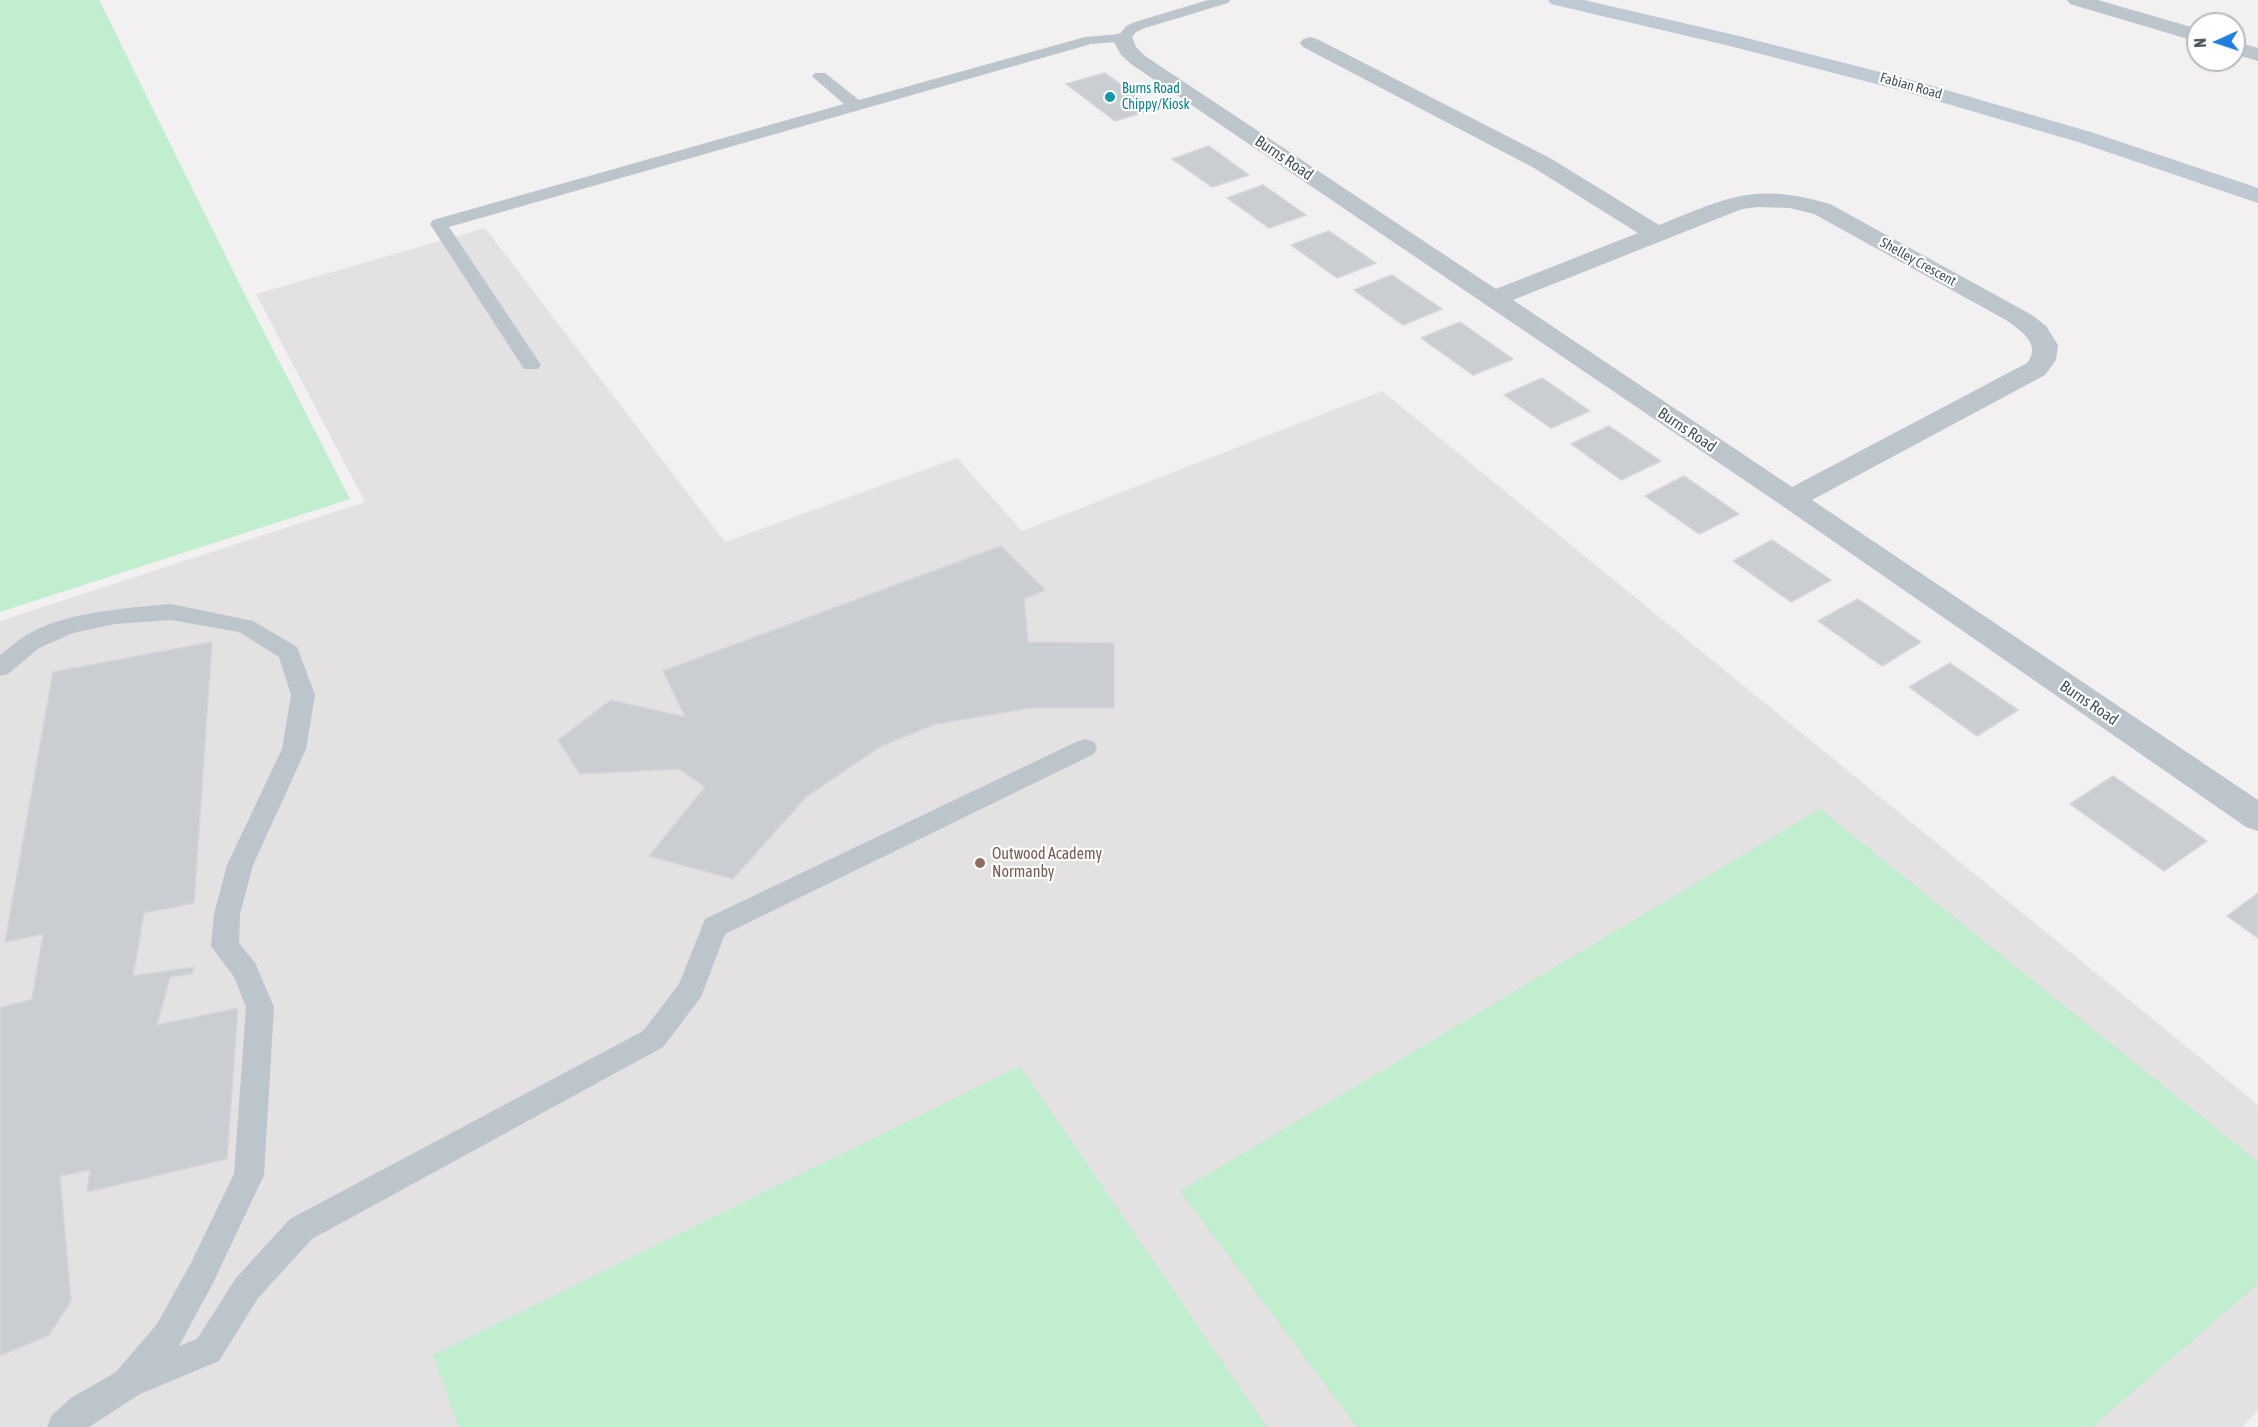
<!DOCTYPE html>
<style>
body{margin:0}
#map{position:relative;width:2258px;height:1427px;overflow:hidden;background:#f2f0f0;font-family:"Asap Condensed",sans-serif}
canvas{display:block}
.north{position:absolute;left:2186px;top:12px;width:60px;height:60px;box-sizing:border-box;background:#fff;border:2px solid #b6bbbe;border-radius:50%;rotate:267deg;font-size:16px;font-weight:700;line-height:24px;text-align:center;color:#48545d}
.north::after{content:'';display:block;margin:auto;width:21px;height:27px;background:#1f7edd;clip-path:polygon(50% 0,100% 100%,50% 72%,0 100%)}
</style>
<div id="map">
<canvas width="2258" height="1427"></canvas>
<div class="north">N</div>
</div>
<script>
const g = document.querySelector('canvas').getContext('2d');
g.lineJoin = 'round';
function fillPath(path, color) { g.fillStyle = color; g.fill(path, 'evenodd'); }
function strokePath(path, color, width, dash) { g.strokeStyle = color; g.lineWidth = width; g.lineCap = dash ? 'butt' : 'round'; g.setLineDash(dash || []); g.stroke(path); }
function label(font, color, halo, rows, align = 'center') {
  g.font = font + ' "Asap Condensed",sans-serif'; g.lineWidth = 4.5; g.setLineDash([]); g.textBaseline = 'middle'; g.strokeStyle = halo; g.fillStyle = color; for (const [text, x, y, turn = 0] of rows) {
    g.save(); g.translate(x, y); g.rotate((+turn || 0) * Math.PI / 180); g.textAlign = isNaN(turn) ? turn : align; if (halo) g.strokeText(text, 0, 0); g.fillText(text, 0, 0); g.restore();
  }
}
const education = new Path2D(`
 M485 228 725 542 957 458 1022 531 1382 391 2258 1105V1410L2242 1427H0V621L365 502 256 294Z`);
const green = new Path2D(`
 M0 0H99L246 297 350 499 0 612Z
 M1820 809 2258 1162V1284L2092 1427H1357L1180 1191Z
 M1020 1066 1267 1427H459L433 1355Z`);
const building = new Path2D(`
 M1105 73 1155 109 1115 121 1066 84Z
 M1209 146 1249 175 1212 187 1172 159Z
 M1263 185 1306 215 1269 228 1227 198Z
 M1329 231 1376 263 1337 278 1291 245Z
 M1392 275 1442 309 1403 325 1354 290Z
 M1460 322 1513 359 1473 375 1421 338Z
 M1542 378 1590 411 1551 428 1504 395Z
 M1609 426 1661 461 1621 480 1571 444Z
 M1684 476 1739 514 1699 534 1645 496Z
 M1772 540 1831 580 1791 602 1733 561Z
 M1001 546 1045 590 1024 599 1028 642 1114 643V708H1030L936 724 881 746 806 797 733 879 649 856 705 787 679 769 580 774 558 740 611 700 685 717 663 671Z
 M1858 599 1921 642 1882 666 1818 621Z
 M212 642 194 903 144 913 133 976 194 967 192 974 170 977 157 1025 238 1008 227 1159 87 1192 90 1170 60 1176 71 1301 49 1335 0 1356V1008L32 999 43 934 5 942 53 672Z
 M1950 663 2018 710 1977 736 1909 687Z
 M2113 776 2207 841 2164 871 2070 804Z
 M2258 893V938L2227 916Z`);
const lane = new Path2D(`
 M1208 0H1230L1228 3 1145 28 1136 32 1129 41 1091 44 449 227 541 365 538 369H524L430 224 433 220 844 104 815 79 812 76 815 73H825L859 100 1085 37 1120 34 1126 26 1135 22Z
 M171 604 253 621 297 647 315 695 306 749 253 865 240 914 239 943 255 963 274 1007 264 1175 212 1285 179 1346 197 1339 236 1278 290 1219 643 1031 679 984 705 919 1076 742 1085 739 1094 742 1097 748 1094 754 725 934 701 997 663 1047 312 1239 258 1298 219 1361 140 1394 89 1427H47L52 1415 71 1398 116 1372 157 1324 190 1265 234 1174 246 1007 234 977 211 946 214 914 227 865 282 749 291 695 279 657 239 632 171 620 115 624 73 633 39 648 8 674 0 676V655C7 650 14 643 22 638 59 612 127 608 171 604Z`);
const street = new Path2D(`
 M2067 0H2098L2198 29V42L2070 4Z
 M1124 32 1131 34 1136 47 1145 56 1496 289 1638 233 1534 168 1303 47 1300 43 1303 39 1310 37 1317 39 1550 158 1659 225C1729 197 1754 182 1830 204L2032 315 2046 326 2058 345 2056 360 2045 375 1812 500 2258 800V831L2246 827 1781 505 1131 64 1121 55 1114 42 1117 34ZM1758 207 1790 208 1814 214 2006 320C2021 331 2042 344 2027 363L1792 487 1513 300 1742 209Z
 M2234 41 2258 48V61L2234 54Z`);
const secondary = new Path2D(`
 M1548 0H1584L1735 35 1919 82 2094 133 2258 188V203L2078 142 1903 91 1734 47 1551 4Z`);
const markers = [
 [1110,97,6,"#0f9aa8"],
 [980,863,6,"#8d6e63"]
];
const farStreetnames = [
 ["Fabian Road",1911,86,16],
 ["Shelley Crescent",1918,262,29]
];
const farCulturenames = [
 ["Burns Road",1122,89],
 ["Chippy/Kiosk",1122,105]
];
const streetNames = [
 ["Burns Road",1284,158,34],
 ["Burns Road",1687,430,34],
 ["Burns Road",2089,703,34]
];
const educationNames = [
 ["Outwood Academy",992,854],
 ["Normanby",992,872]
];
fillPath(education, '#e3e1e2');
fillPath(green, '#c0eecf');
fillPath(building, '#cacdd2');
strokePath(building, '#d4d6db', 1.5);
fillPath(lane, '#bcc5cc');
fillPath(street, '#bcc5cc');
fillPath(secondary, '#bec9d3');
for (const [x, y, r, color] of markers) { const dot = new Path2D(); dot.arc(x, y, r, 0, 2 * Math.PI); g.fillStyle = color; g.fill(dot); strokePath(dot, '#fff', 2); }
label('14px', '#48545d', '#fff', farStreetnames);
label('14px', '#0d838f', '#fff', farCulturenames, 'left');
label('16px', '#48545d', '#fff', streetNames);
label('16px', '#785e54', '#fff', educationNames, 'left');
</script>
